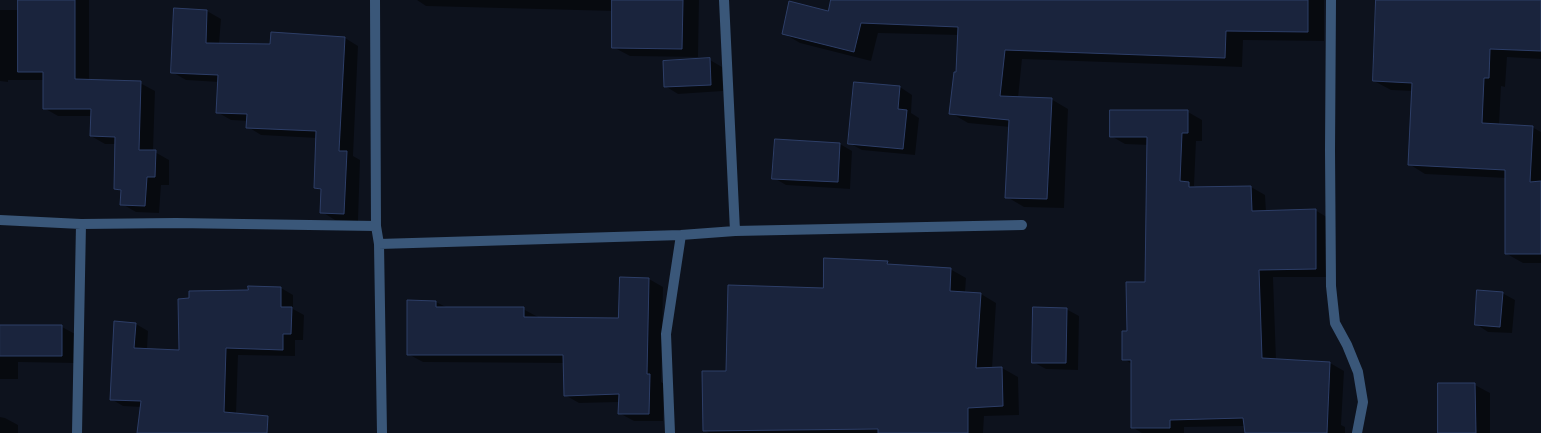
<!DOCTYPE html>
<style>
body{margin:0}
canvas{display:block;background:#0d121d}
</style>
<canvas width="1541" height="433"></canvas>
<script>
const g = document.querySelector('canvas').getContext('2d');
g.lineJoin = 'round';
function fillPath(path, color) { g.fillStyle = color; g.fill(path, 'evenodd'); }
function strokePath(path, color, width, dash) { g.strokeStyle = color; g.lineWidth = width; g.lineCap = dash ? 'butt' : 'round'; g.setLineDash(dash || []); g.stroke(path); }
const shadow = new Path2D(`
 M19 0H89V81L140 83 155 91 153 151 169 160V185H161L159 213 136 212 122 204V192L115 188 116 144H105L91 136 92 116H58L44 108V80H8V82L0 81V10H19Z
 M417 0H699L698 57 630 56 613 47 614 11 426 6Z
 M832 0H1324V41L1243 40 1242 67 1022 59 1018 98 1051 99 1068 109 1064 208 1024 207 1007 197 1010 127 968 123 951 113 958 74 959 35 878 33 871 61 800 43 783 33 829 12Z
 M1377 0H1541V59L1507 57 1505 87 1501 86 1499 125 1532 127 1541 132V263H1523L1507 254 1506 178 1425 174 1409 164 1413 91 1391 90 1374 81Z
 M207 11 221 19 219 44 271 45 345 38 358 46 353 156 360 160 358 221 335 220 322 212V191L316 188 317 138 261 135 248 127V121L231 120 217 112 219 82 186 80 172 72Z
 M710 60 722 67 723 91 678 94 665 86Z
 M855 83 900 87 912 95 911 113 919 118 915 155 862 150 849 143Z
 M1111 111 1188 112 1202 120V141H1196L1194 186 1198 188 1251 187 1265 195 1266 212 1315 210 1330 219V277H1273L1276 360 1330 363 1344 371 1341 425 1345 427V433H1246L1245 426 1184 427V433H1142L1132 427V364L1124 359 1128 332 1146 283 1149 145 1125 144 1111 136Z
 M840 144 852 151 850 189 786 185 774 178Z
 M887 262 893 266 950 269 966 278 965 293 981 294 996 303 992 369 1002 368 1018 377 1019 415 984 416 983 433H709L704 430 727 372 824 289Z
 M621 278 649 279 663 287 661 382 664 384 663 421H634L619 413 620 402 579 403 565 395 564 363 423 362 408 354V302H436L448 308 523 309 538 317V319H620Z
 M250 288H281L293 295V309L304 315 303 340H295V356L238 355 236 415 259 433H138L141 407 123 406 111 399 136 324 148 331 147 349 180 351 250 292Z
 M1502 293 1515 300 1512 333 1488 332 1476 324Z
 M1066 309 1079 316 1078 370 1046 369 1033 362Z
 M0 326 62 327 75 334 74 363 18 362V379H0Z
 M1439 384 1475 385 1490 393V433H1440Z
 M0 417 5 418 18 425V433H0Z`);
const building = new Path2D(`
 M18 0H75V79L141 81 139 150H156L155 177H147L145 206 120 205 121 190 114 189 115 137 90 136 91 109H43V72H18Z
 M612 0H683L682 49 612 48Z
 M831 0H1308V32L1226 31 1225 58 1005 50 1000 96 1052 98 1047 199 1005 198 1009 120 949 114 954 72H956L958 27 861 23 854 52 782 34 789 1 828 11Z
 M1376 0H1541V51L1490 49 1489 78H1484L1482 123 1533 126 1530 182 1541 181V254H1505V170L1408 165 1412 83 1373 81Z
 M174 8 207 10 206 43 270 44 271 32 345 37 339 151H347L344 214 320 213 321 189 314 188 316 131 246 128 247 114 216 113 218 75 171 73Z
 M710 58 711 85 664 87 663 61Z
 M854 82 900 86 898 109 907 110 903 149 848 144Z
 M1110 110H1188V133H1182L1180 181 1189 182V187L1251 186 1252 211 1316 209V269L1259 270 1262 358 1330 362 1327 433H1245L1243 418 1170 420V428H1131V360H1122V331H1127L1126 282H1145L1147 137H1110Z
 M775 139 840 143 838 182 772 179Z
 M824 258 888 261 887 264 951 268 950 291 981 293 976 368 1002 367 1003 406 968 408V433H878V429L703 431 702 371H726L728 285 823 288Z
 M620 277 649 278 647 374H650L649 414H618L619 394 564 396 563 355H407V300L436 301V307H524V317L618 318Z
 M248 286 281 287V307H292L291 334H283V350L226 348 224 412 268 416 267 433H137L141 401 110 400 114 321 136 323 134 348 179 350 178 299 189 298V291L248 290Z
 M1477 290 1503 292 1500 327 1475 325Z
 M1033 307 1067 308 1066 363H1032Z
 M0 325H62V356H0Z
 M1438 383H1475L1476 433H1438Z`);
const street = new Path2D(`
 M375 0 376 226 379 244 382 433
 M724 0 735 231
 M1331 0 1330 150 1331 286 1335 323 1347 345 1358 372 1363 402 1357 433
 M0 220 81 224 176 223 376 226
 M379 244 681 235 735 231 1022 225
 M77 433 81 224
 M670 433 666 334 681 235`);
fillPath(shadow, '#0007');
fillPath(building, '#1a243d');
strokePath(building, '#2d3e67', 1);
strokePath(street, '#3a5779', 10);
</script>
